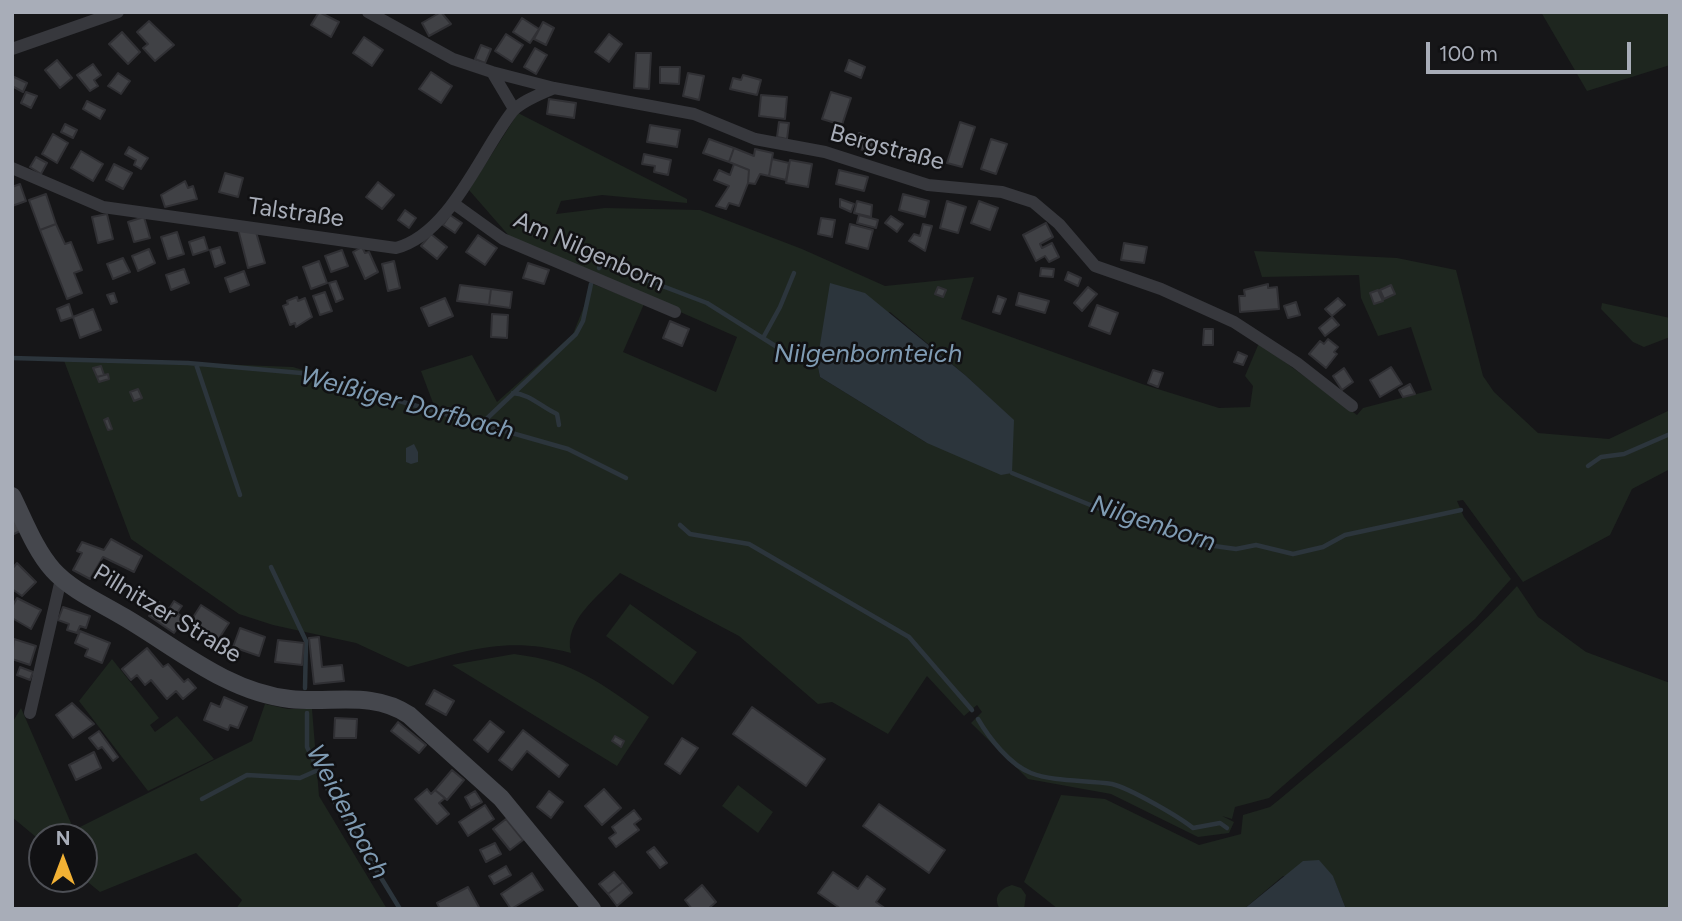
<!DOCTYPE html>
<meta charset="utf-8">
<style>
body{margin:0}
#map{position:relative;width:1682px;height:921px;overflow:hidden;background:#161618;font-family:Figtree,sans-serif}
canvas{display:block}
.frame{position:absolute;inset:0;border:14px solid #a8adb8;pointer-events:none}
.north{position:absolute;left:28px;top:823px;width:70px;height:70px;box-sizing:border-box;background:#111113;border:2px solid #4d4f55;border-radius:50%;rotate:0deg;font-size:19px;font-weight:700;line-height:28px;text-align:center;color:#a8adb8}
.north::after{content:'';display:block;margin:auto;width:24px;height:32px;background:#f2b134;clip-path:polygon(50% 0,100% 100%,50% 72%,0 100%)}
.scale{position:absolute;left:1426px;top:42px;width:205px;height:32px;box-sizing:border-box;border:4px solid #a8adb8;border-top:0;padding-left:9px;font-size:21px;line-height:24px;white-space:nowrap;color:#a8adb8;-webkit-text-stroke:5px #111113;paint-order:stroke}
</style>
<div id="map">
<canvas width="1682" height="921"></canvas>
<div class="frame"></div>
<div class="north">N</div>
<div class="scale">100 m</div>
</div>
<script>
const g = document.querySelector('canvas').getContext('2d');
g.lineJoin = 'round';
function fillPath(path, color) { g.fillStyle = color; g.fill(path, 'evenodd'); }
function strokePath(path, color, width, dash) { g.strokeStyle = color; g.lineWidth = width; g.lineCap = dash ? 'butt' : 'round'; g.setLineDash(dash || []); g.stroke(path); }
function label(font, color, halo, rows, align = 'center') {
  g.font = font + ' Figtree,sans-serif'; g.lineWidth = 5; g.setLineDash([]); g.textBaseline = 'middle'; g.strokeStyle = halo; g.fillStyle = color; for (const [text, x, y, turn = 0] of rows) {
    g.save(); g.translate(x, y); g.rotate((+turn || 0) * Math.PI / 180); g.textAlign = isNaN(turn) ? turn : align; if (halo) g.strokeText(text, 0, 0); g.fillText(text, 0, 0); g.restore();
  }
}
const green = new Path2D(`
 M1541 12H1670V65L1587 91Z
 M518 113 687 199V203L602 195 561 201 556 214 605 208 700 210 802 249 885 286 974 277 961 319 1145 385 1219 408 1250 407 1253 386 1245 376 1259 343 1357 415 1363 408 1432 390 1411 327 1378 336 1361 298 1359 275 1262 277 1254 251 1397 258 1456 270 1483 376 1494 392 1538 433 1609 439 1670 410V469L1632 489 1610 535 1523 582 1463 500 1457 501 1464 517 1511 579 1475 619 1269 798 1235 807 1232 819 1222 816 1234 822 1229 833 1198 837 1111 794 1028 779 971 723 982 712 977 705 964 716 927 676 888 734 832 702 818 704 739 636 620 573C599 596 563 621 571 653 507 636 469 650 408 667L356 643 273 625 239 614 131 539 63 358 293 367 436 411 421 371 472 355 497 402 573 334 593 284 644 304 623 352 716 392 737 337 510 237 469 190ZM890 312 965 375 1013 420 927 443 820 377 817 363 821 342Z
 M1602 303 1670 318V337L1644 347 1633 342 1601 309Z
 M1517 586 1538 617 1586 652 1670 683V909H1346L1333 877 1283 876 1244 909H1058L1024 882 1061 795 1105 799 1199 845 1241 834 1243 815 1270 807 1280 799C1361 731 1446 664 1517 586Z
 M630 604 697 652 673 685 606 636Z
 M514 654C577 662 598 682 649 717L617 766 452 665Z
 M112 659 159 718 150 725 155 732 177 716 214 759 148 791 79 701Z
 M265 704 288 709H312L319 796 387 909H236L242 900 196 853 100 892 84 879V837H42V842L12 817V723L21 708 74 830 252 741Z
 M738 785 773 812 758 833 722 806Z
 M1012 885 1021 888 1026 895 1024 909H1000C992 897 1001 888 1012 885Z`);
const water = new Path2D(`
 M830 283 865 293 965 375 1014 420 1012 473 1001 475 927 443 820 377 817 363Z
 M414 444 418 452V462L411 464 406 462V448Z
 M1319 860 1333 876 1346 909H1244L1303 861Z`);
const stream = new Path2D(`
 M599 268 602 263 707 303 777 347
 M763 338 780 307 794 273
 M12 358 188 363 301 373 568 449 626 478
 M196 364 240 495
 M513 393C530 394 541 407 557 414L559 425
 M479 426 576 334 583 321 591 284
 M1588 466 1601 457 1624 454 1670 434
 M1012 473 1132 522 1207 545 1236 549 1256 545 1293 554 1323 547 1345 535 1461 510
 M680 525 690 534 749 544 909 637 972 710
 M271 567 306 641 305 688
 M307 713V747L330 794 400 909
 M978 719C989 738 1010 765 1031 773 1053 782 1088 780 1112 784 1129 788 1178 816 1193 828L1220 823 1227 828
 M202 799 247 775 300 778 318 770`);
const building = new Path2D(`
 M319 12 339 22 331 37 311 25Z
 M441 12 451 24 429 36 422 23Z
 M522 18 539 29 530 43 513 32Z
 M149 21 174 45 155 61 143 48 148 44 137 32Z
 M543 22 554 28 546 45 534 39Z
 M122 32 140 52 128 64 109 44Z
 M506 34 523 45 512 62 495 51Z
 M609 34 622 44 609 62 595 52Z
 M364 37 383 50 372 66 353 53Z
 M481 45 491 49 485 63 475 59Z
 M535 48 547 55 536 74 524 67Z
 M636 53H651L649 89 634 88Z
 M57 60 72 78 60 88 45 70Z
 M849 60 865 67 861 78 845 71Z
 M93 64 101 75 94 80 98 86 90 91 77 75Z
 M660 67H680L679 84 660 83Z
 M431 72 452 86 441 103 419 89Z
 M118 73 130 81 121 94 108 86Z
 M688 73 704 76 699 100 683 96Z
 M743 75 761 80 757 95 730 89 733 78 741 80Z
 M12 76 27 83 23 92 12 86Z
 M26 92 37 96 31 108 21 103Z
 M831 92 851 98 842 125 822 119Z
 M761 95 787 97 785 119 759 116Z
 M549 99 576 103 574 118 547 114Z
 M87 101 105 110 100 119 83 109Z
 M779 122 789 123 787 139 777 137Z
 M960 122 975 127 962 167 947 163Z
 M65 124 77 130 73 138 61 132Z
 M650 125 680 130 677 147 647 142Z
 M859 133 877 140 872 153 854 147Z
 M53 134 68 143 57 163 42 154Z
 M709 139 734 148 729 162 703 153Z
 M991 139 1007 144 996 174 981 169Z
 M129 147 148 158 141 169 134 165 136 160 125 154Z
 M734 148 754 156 755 149 773 153 769 176 760 174 755 184 748 183 749 170 729 162Z
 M81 151 103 164 93 181 71 168Z
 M644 154 671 160 668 175 654 172 655 166 642 164Z
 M36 157 47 163 41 174 30 167Z
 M772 159 789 163 786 180 769 176Z
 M790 160 812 164 808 187 786 183Z
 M114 164 132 173 123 189 106 180Z
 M734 164 749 170 748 183 739 206 729 203 726 209 716 206 729 186 714 180 719 170 730 175Z
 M839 170 868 177 864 191 836 184Z
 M225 173 243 178 238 197 219 192Z
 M185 181 188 188 193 186 197 199 165 207 161 195Z
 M378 182 394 195 382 209 366 197Z
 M20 184 26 201 12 206V187Z
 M46 194 56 224 40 230 29 200Z
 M903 194 929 201 925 217 899 210Z
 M840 199 854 204 851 212 840 207Z
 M857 201 872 205 871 217 854 213Z
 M947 201 966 207 958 233 940 228Z
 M979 201 998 208 990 230 971 223Z
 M405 210 416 218 409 228 398 220Z
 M107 214 113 239 98 243 92 217Z
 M450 215 462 223 455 233 443 225Z
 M859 215 878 220 876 228 857 223Z
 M891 216 903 224 897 232 885 223Z
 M144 217 150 238 134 242 128 222Z
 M821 218 835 220 832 237 818 234Z
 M1046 223 1053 237 1040 244 1042 248 1052 243 1059 257 1049 262 1045 256 1036 261 1023 235Z
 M56 224 65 244 71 242 82 270 74 273 82 293 67 299 40 230Z
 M850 224 873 230 868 249 846 243Z
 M923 224 932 226 925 251 909 241 914 234 920 236Z
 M238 229 256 232 265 263 248 268Z
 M177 232 184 254 168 259 161 237Z
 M431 234 447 247 437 259 421 246Z
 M478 235 497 248 485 265 466 252Z
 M204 237 208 250 193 255 189 242Z
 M1124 243 1147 247 1144 263 1121 260Z
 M220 247 225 263 215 267 210 250Z
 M362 247 365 253 369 252 378 272 365 279 353 252Z
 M149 249 155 263 138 271 132 256Z
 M342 250 348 266 331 272 325 256Z
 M123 258 130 272 113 279 107 264Z
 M319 261 327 283 311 289 303 267Z
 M394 261 400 288 388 291 382 264Z
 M528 263 549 270 544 284 523 278Z
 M1041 268 1054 269 1053 277 1040 276Z
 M184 269 189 283 171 290 166 275Z
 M244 271 249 285 230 292 225 278Z
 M1068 272 1081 278 1078 286 1065 280Z
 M336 281 343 299 336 302 329 283Z
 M1268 284V288L1277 287 1279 309 1240 312 1239 296H1245L1244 290Z
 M460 285 491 289 489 305 457 301Z
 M1391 285 1395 294 1384 299 1380 290Z
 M938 287 946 290 943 297 935 294Z
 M1088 287 1097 294 1082 311 1074 303Z
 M491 289 512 292 510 308 489 305Z
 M1378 290 1383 301 1374 304 1370 293Z
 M325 292 332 311 320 315 313 296Z
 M114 293 117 302 111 304 107 295Z
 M1019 293 1049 301 1045 313 1016 305Z
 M998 296 1006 299 1000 314 993 312Z
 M297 297 298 301 305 298 312 317 296 327 295 323 290 325 283 306 288 304 287 301Z
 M445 298 453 316 429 326 421 308Z
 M1338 298 1345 305 1332 316 1325 309Z
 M1296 302 1300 315 1288 318 1284 306Z
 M69 304 73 317 61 321 57 309Z
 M1097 305 1118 313 1110 334 1089 326Z
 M93 309 101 330 80 338 73 317Z
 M492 314 508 315 507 338 491 337Z
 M1332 317 1339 325 1325 336 1319 328Z
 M670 321 689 329 682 346 663 338Z
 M1204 329H1213V345H1203Z
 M1328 339 1338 347 1334 352 1337 354 1326 368 1309 354 1320 341 1324 344Z
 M1238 352 1247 356 1243 365 1234 362Z
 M101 366 104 375 97 377 93 368Z
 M1391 367 1402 384 1380 397 1370 380Z
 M1344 368 1353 382 1342 390 1333 376Z
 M1153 370 1163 373 1158 387 1148 383Z
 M108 374 109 379 99 382 97 377Z
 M1410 384 1415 394 1403 397 1399 390Z
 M138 389 142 398 134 401 130 392Z
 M108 418 112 429 108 430 104 420Z
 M15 516 22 530 12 535V517Z
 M111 539 142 556 134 572 103 557 90 579 73 570 82 553 77 551 82 542 104 550Z
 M17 563 36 582 22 596 12 589V569Z
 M17 598 41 610 31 629 12 618V607Z
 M174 601 182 606 177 613 184 618 174 633 149 616 159 602 169 609Z
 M201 605 229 623 218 640 190 622Z
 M63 607 90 616 86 628 80 626 77 633 67 630 69 624 58 620Z
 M240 628 265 637 259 656 233 647Z
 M80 631 110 643 102 663 85 656 88 649 75 643Z
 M319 637 322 667 342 665 344 681 314 684 309 638Z
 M14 639 36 646 30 665 12 659Z
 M278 640 304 643 302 665 275 662Z
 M147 648 163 667 168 664 184 682 188 679 196 688 183 699 176 691 167 699 151 680 145 685 137 675 131 680 122 669Z
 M20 667 33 672 30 680 17 675Z
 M434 690 454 701 446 715 426 704Z
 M224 697 247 707 238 728 230 725 228 730 204 720 211 703 220 707Z
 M72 703 94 724 73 738 56 715Z
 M752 707 825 759 806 786 733 734Z
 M335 718 357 719 356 738H334Z
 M490 721 504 732 488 752 474 740Z
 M398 722 426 745 419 753 391 731Z
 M523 730 568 765 559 777 527 751 512 770 499 760Z
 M99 731 118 757 113 761 102 747 98 749 89 738Z
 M615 736 624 741 621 747 612 741Z
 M682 738 698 748 680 774 665 764Z
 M94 752 101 768 76 780 69 765Z
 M452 770 464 780 447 800 435 790Z
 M427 789 431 794 435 790 445 798 439 803 449 814 437 824 415 799Z
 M604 789 621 808 602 825 585 806Z
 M475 791 482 802 471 808 465 797Z
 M549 791 563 802 551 818 537 807Z
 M879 804 945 850 929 873 863 826Z
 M485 805 494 819 468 836 459 822Z
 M634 810 641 819 634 824 639 830 616 847 609 838 616 833 612 827Z
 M506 819 523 840 510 850 493 829Z
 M495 843 501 854 486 862 480 850Z
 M654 847 667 863 660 868 647 852Z
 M506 866 511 875 494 884 489 876Z
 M614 872 623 882 608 894 599 884Z
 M833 872 858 889 867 876 885 889 876 902 886 909H841L818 893Z
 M532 873 543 890 511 909 501 894Z
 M623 882 632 893 617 906 608 894Z
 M702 885 716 902 708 909H692L685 900Z
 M468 887 480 909H440L437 903Z`);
const street = new Path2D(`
 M368 12 453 59 492 72 554 88 694 114 755 139 825 152 928 185 1002 192 1033 202 1059 224 1095 266 1161 289 1234 322 1297 363 1352 406
 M12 49 118 12
 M492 72 514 109
 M12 168 103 207 396 248C450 234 480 153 512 112 521 101 541 94 554 88
 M453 203 503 239 675 312
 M30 713 61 579`);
const secondary = new Path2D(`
 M12 496C24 520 35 550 53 570 71 590 101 603 124 617 177 648 227 692 290 699 331 704 372 690 409 715L501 798 592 909`);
const streetNames = [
 ["Bergstraße",887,148,15],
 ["Talstraße",296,213,8],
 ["Am Nilgenborn",589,252,24],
 ["Pillnitzer Straße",167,614,31]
];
const waterNames = [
 ["Nilgenbornteich",868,354],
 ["Weißiger Dorfbach",407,404,15],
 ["Nilgenborn",1153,524,18],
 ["Weidenbach",347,812,62]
];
fillPath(green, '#1e261f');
fillPath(water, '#2c353c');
strokePath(stream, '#2c353c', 4.5);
fillPath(building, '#404145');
strokePath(building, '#303034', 2);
strokePath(street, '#37383d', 12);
strokePath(secondary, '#45474d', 18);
label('24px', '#a8adb8', '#111113', streetNames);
label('italic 26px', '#7f9bb3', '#111113', waterNames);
</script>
